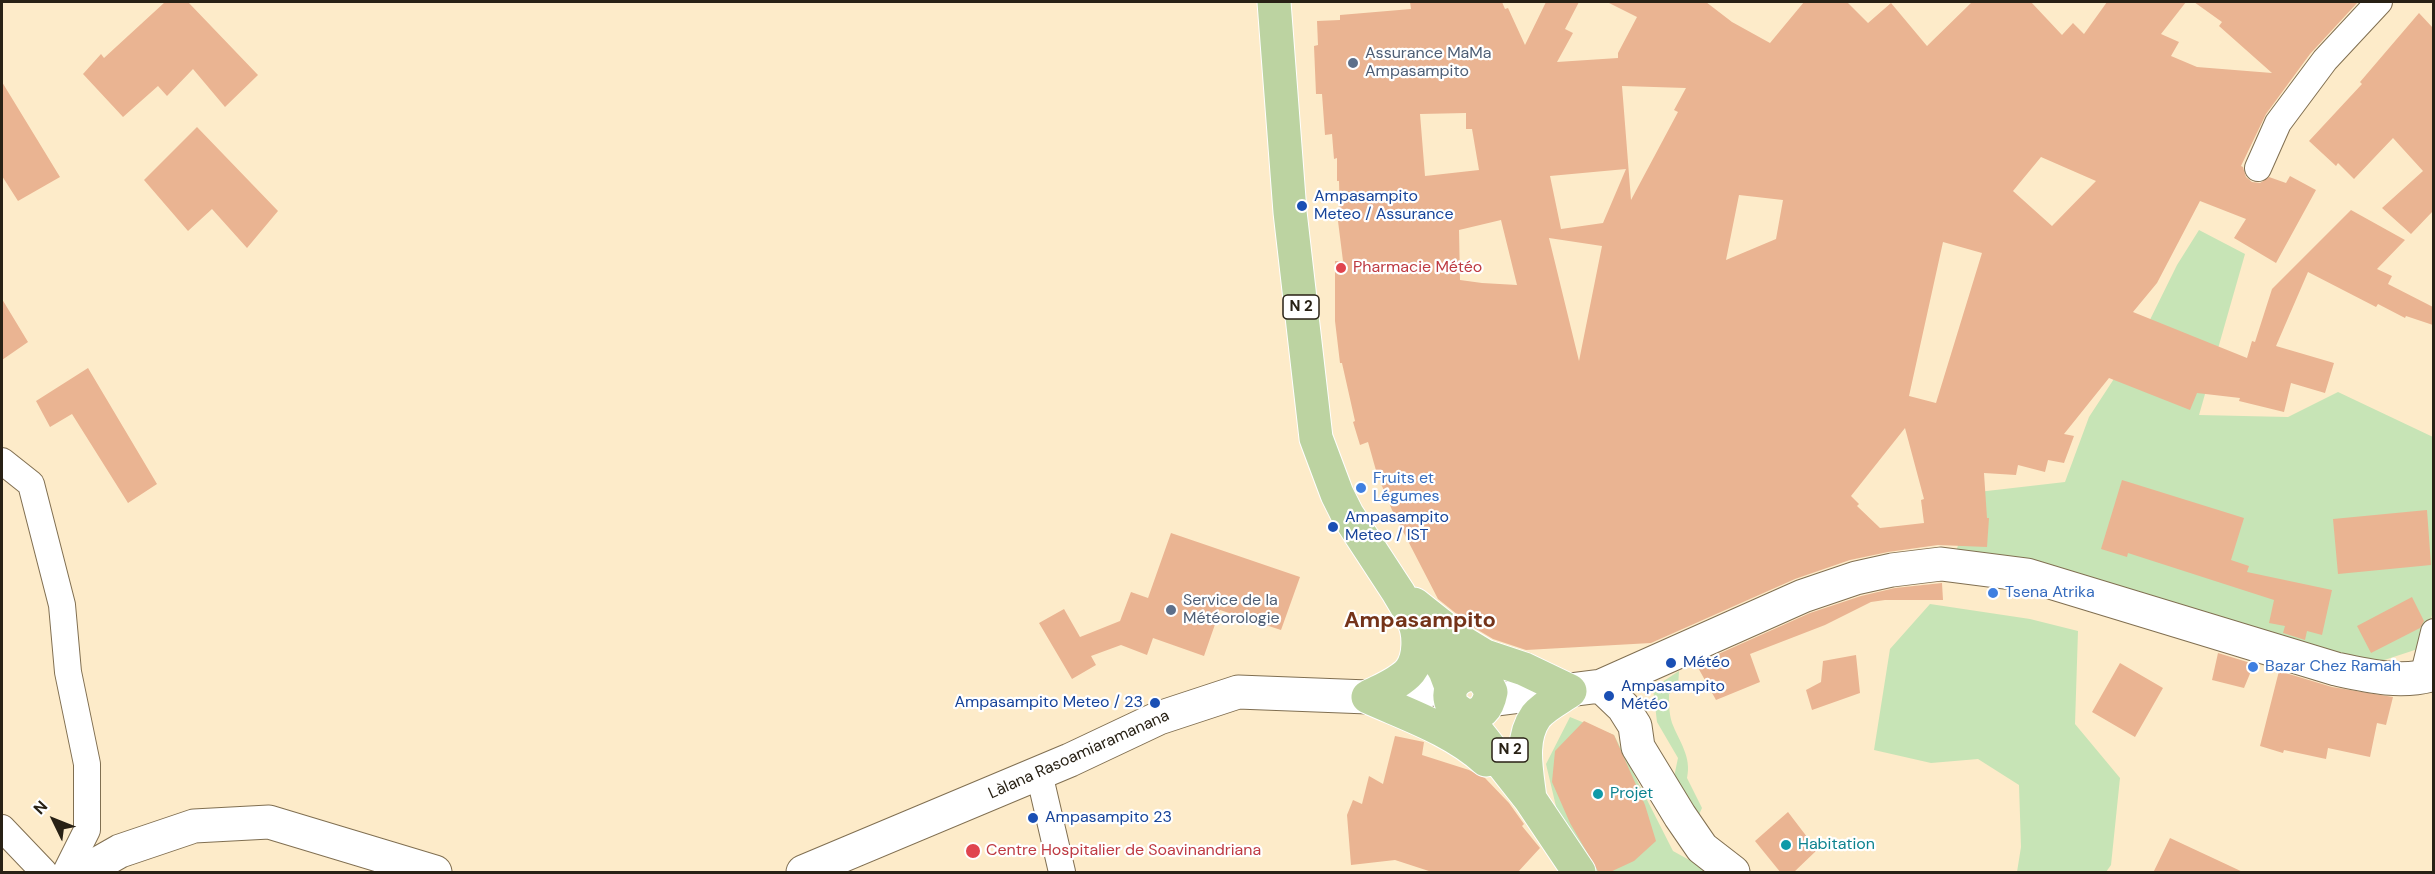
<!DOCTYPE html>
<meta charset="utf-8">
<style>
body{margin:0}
#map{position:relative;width:2435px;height:874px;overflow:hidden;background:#fdebc9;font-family:"DM Sans",sans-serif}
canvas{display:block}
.frame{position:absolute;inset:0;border:3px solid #282115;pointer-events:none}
.north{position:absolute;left:24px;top:790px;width:60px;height:60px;-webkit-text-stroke:4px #fff;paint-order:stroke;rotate:313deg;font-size:16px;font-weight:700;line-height:24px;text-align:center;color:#282115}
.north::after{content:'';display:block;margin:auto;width:21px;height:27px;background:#282115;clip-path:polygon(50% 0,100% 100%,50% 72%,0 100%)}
</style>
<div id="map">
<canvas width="2435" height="874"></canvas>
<div class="frame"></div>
<div class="north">N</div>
</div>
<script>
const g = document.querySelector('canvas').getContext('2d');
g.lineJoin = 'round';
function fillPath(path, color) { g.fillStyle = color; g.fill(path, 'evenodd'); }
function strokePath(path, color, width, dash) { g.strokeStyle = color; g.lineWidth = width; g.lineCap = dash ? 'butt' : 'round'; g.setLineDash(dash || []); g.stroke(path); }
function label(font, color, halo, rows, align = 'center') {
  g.font = font + ' "DM Sans",sans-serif'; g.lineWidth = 4.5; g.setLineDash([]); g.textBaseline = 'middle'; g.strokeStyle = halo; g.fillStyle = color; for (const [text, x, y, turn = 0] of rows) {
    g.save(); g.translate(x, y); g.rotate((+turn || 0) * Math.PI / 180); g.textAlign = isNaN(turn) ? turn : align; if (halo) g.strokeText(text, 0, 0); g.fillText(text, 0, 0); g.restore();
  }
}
const green = new Path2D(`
 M2199 230 2245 254 2199 415 2288 417 2338 392 2433 437V611L2424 647 2369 665 1956 551 1978 492 2065 482 2089 417 2142 336 2177 265Z
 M1930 604 2030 619 2078 631 2075 724 2120 778 2111 865 2106 872H2017L2021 847 2019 785 1978 759 1931 763 1874 750 1890 649Z
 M1679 671 1678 687 1669 694C1669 704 1669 713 1672 723 1679 741 1692 757 1687 778L1702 808 1697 819 1674 777 1678 758 1657 722 1653 688Z
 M1570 717 1614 735 1673 851 1711 872H1595L1558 815 1546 764Z`);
const building = new Path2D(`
 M165 2H188L258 75 225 107 193 69 167 96 158 86 123 117 83 74 101 54 104 58Z
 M1410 2H1502L1505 9 1508 8 1525 45 1546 2H1579L1565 29 1573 33 1557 62 1618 58V53L1637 17 1607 2H1706L1732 22 1770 43 1804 2H1847L1868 23 1891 3 1927 46 1972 2H2031L2062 35 2073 23 2084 34 2107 2H2186L2161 34 2179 42 2171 56 2197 67 2272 73 2219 26 2222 22 2194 2H2358L2310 54 2266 114 2241 166 2243 167 2246 177 2252 182 2260 183 2269 177 2286 183 2290 176 2316 190 2276 263 2234 238 2246 219 2200 201 2157 283 2133 312 2247 358 2252 341 2255 342 2272 289 2351 210 2405 240 2377 269 2392 276 2388 284 2433 307V325L2406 316 2405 318 2378 304 2376 307 2308 272 2276 346 2334 363 2325 393 2291 383 2284 412 2239 401 2240 398 2197 393 2190 410 2109 378 2064 434 2074 436 2064 463 2048 460 2045 472 2018 465 2016 475 1984 473 1987 518H1989L1987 547 1938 545 1888 552 1850 560 1795 579 1651 643 1526 650 1493 639 1473 627 1438 599 1392 510 1377 474 1368 442 1360 445 1353 422 1355 421 1342 363H1340L1335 321V261H1343L1338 221H1340L1339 181H1337V158L1334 159 1332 134 1325 135 1322 94H1316L1314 46 1318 45 1317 21 1340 20V15L1411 9ZM1622 86 1686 88 1674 110 1678 112 1631 200ZM1466 113V129H1472L1479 170 1425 176 1420 114ZM2041 157 2096 181 2052 226 2013 191ZM1626 169 1603 223 1561 229 1550 176ZM1739 195 1783 200 1776 239 1726 260ZM1501 220 1517 285 1482 283 1460 280 1459 230ZM1549 238 1602 246 1579 361ZM1943 242 1982 253 1936 403 1909 396ZM1905 428 1924 499 1921 500 1924 523 1880 528 1857 506 1859 504 1851 496Z
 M2419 13 2433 28V211L2411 234 2382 208 2423 171 2393 138 2354 179 2338 163 2336 166 2309 141 2362 84 2360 82Z
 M2 82 60 177 18 201 2 176Z
 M197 127 278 211 247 248 212 209 188 231 144 180Z
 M2 299 28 342 2 360Z
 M88 368 157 484 128 503 72 414 50 427 36 401Z
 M2122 480 2244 518 2231 560 2249 566 2247 572 2332 590 2322 635 2307 631 2305 640 2283 633 2285 626 2269 623 2274 600 2128 553 2127 557 2101 549Z
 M2427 510 2431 565 2338 574 2333 519Z
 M1171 533 1300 577 1281 630 1220 610 1204 656 1153 638 1147 655 1121 645 1091 656 1096 665 1072 679 1039 623 1064 609 1080 637 1120 621 1131 592 1148 598Z
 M1942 583 1943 600H1885L1871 602 1825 625 1750 654 1760 682 1716 700 1696 664 1810 613 1861 596 1895 588Z
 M2412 597 2424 621 2420 628 2371 653 2357 626Z
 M2218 653 2254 664 2244 688 2212 680Z
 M1856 655 1860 693 1812 710 1806 690 1821 682 1823 661Z
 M2120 663 2163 688 2135 737 2092 712Z
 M2279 671 2332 687 2393 697 2386 725 2377 723 2370 757 2328 748 2326 759 2284 750 2283 753 2260 746Z
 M1584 721 1614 735 1645 805 1656 841 1634 861 1608 873H1599L1570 823 1552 782 1555 751Z
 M1395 736 1424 742 1422 755 1469 770 1485 778 1509 803 1524 824 1522 826 1540 848 1517 873H1435L1395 860 1351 865 1347 815 1353 800 1362 804 1369 776 1383 784Z
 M1788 812 1817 850 1793 873H1781L1755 841Z
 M2170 838 2245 873H2153Z`);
const street = new Path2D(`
 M2258 168 2278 123 2325 60 2379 2
 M2 461 31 484 62 605 68 672 87 764V830L66 872
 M2423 677 2434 632
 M1039 773 1062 872
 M2 828 44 872`);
const secondary = new Path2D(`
 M1601 686 1623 707 1635 726 1638 747 1680 816 1702 848 1733 872
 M1373 697 1451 687
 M1490 700 1601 686 1803 596 1856 578 1892 570 1941 564 2027 575 2336 669C2368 676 2402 684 2434 674
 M83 872 120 851 194 826 269 822 435 872
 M803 872 1070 760 1159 718 1238 692 1368 697 1397 703`);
const primary = new Path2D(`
 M1274 2 1290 212 1316 438 1337 494 1347 514 1398 592 1445 671 1451 687
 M1414 604 1462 642 1485 656 1524 669 1570 691C1560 698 1544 706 1536 716 1519 740 1527 772 1530 799
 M1459 653C1468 664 1487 680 1491 692 1488 708 1481 717 1464 715
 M1467 675C1451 680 1446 693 1453 707L1464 715 1530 799 1579 872
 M1368 697C1408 715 1453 730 1486 760
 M1368 697C1381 690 1400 683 1410 671 1420 658 1420 633 1413 620`);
const markers = [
 [1353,63,6,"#5c6f8a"],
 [1302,206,6,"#1a4fb4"],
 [1341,268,6,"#e0444e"],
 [1361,488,6,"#3f7fe0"],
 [1333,527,6,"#1a4fb4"],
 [1993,593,6,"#3f7fe0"],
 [1171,610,6,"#5c6f8a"],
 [1671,663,6,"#1a4fb4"],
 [2253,667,6,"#3f7fe0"],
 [1609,696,6,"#1a4fb4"],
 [1155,703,6,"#1a4fb4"],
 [1598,794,6,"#0f9aa8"],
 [1033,818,6,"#1a4fb4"],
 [1786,845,6,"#0f9aa8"],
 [973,851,8,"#e0444e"]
];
const shields = [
 [1301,307,36],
 [1510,750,36]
];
const shieldNames = [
 ["N 2",1301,307],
 ["N 2",1510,750]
];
const serviceNames = [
 ["Assurance MaMa",1365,54],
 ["Ampasampito",1365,72],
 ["Service de la",1183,601],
 ["Météorologie",1183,619]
];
const transitNames = [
 ["Ampasampito",1314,197],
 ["Meteo / Assurance",1314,215],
 ["Ampasampito",1345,518],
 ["Meteo / IST",1345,536],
 ["Météo",1683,663],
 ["Ampasampito",1621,687],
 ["Météo",1621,705],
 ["Ampasampito Meteo / 23",1143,703,"right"],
 ["Ampasampito 23",1045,818]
];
const healthNames = [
 ["Pharmacie Météo",1353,268],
 ["Centre Hospitalier de Soavinandriana",986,851]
];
const shopNames = [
 ["Fruits et",1373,479],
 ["Légumes",1373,497],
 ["Tsena Atrika",2005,593],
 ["Bazar Chez Ramah",2265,667]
];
const streetNames = [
 ["Làlana Rasoamiaramanana",1079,755,-24]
];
const cultureNames = [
 ["Projet",1610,794],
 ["Habitation",1798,845]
];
const districtNames = [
 ["Ampasampito",1420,621]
];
fillPath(green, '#c7e4b6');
fillPath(building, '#eab492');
strokePath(street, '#806f51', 28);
strokePath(secondary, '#806f51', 35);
strokePath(primary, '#fff', 35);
strokePath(street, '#fff', 26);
strokePath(secondary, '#fff', 33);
strokePath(primary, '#bcd3a1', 33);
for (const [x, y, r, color] of markers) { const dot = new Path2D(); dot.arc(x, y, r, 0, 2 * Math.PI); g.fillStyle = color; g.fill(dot); strokePath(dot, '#fff', 2); }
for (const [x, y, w] of shields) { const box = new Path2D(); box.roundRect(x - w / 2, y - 12, w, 24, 4.5); g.fillStyle = '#fff'; g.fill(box); strokePath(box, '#282115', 1.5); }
label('bold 15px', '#282115', null, shieldNames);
label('16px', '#4e5e75', '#fff', serviceNames, 'left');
label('16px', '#164399', '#fff', transitNames, 'left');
label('16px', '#be3a42', '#fff', healthNames, 'left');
label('16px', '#366cbe', '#fff', shopNames, 'left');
label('16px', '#282115', '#fff', streetNames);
label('16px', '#0d838f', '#fff', cultureNames, 'left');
label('bold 22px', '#743319', '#fff', districtNames);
</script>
